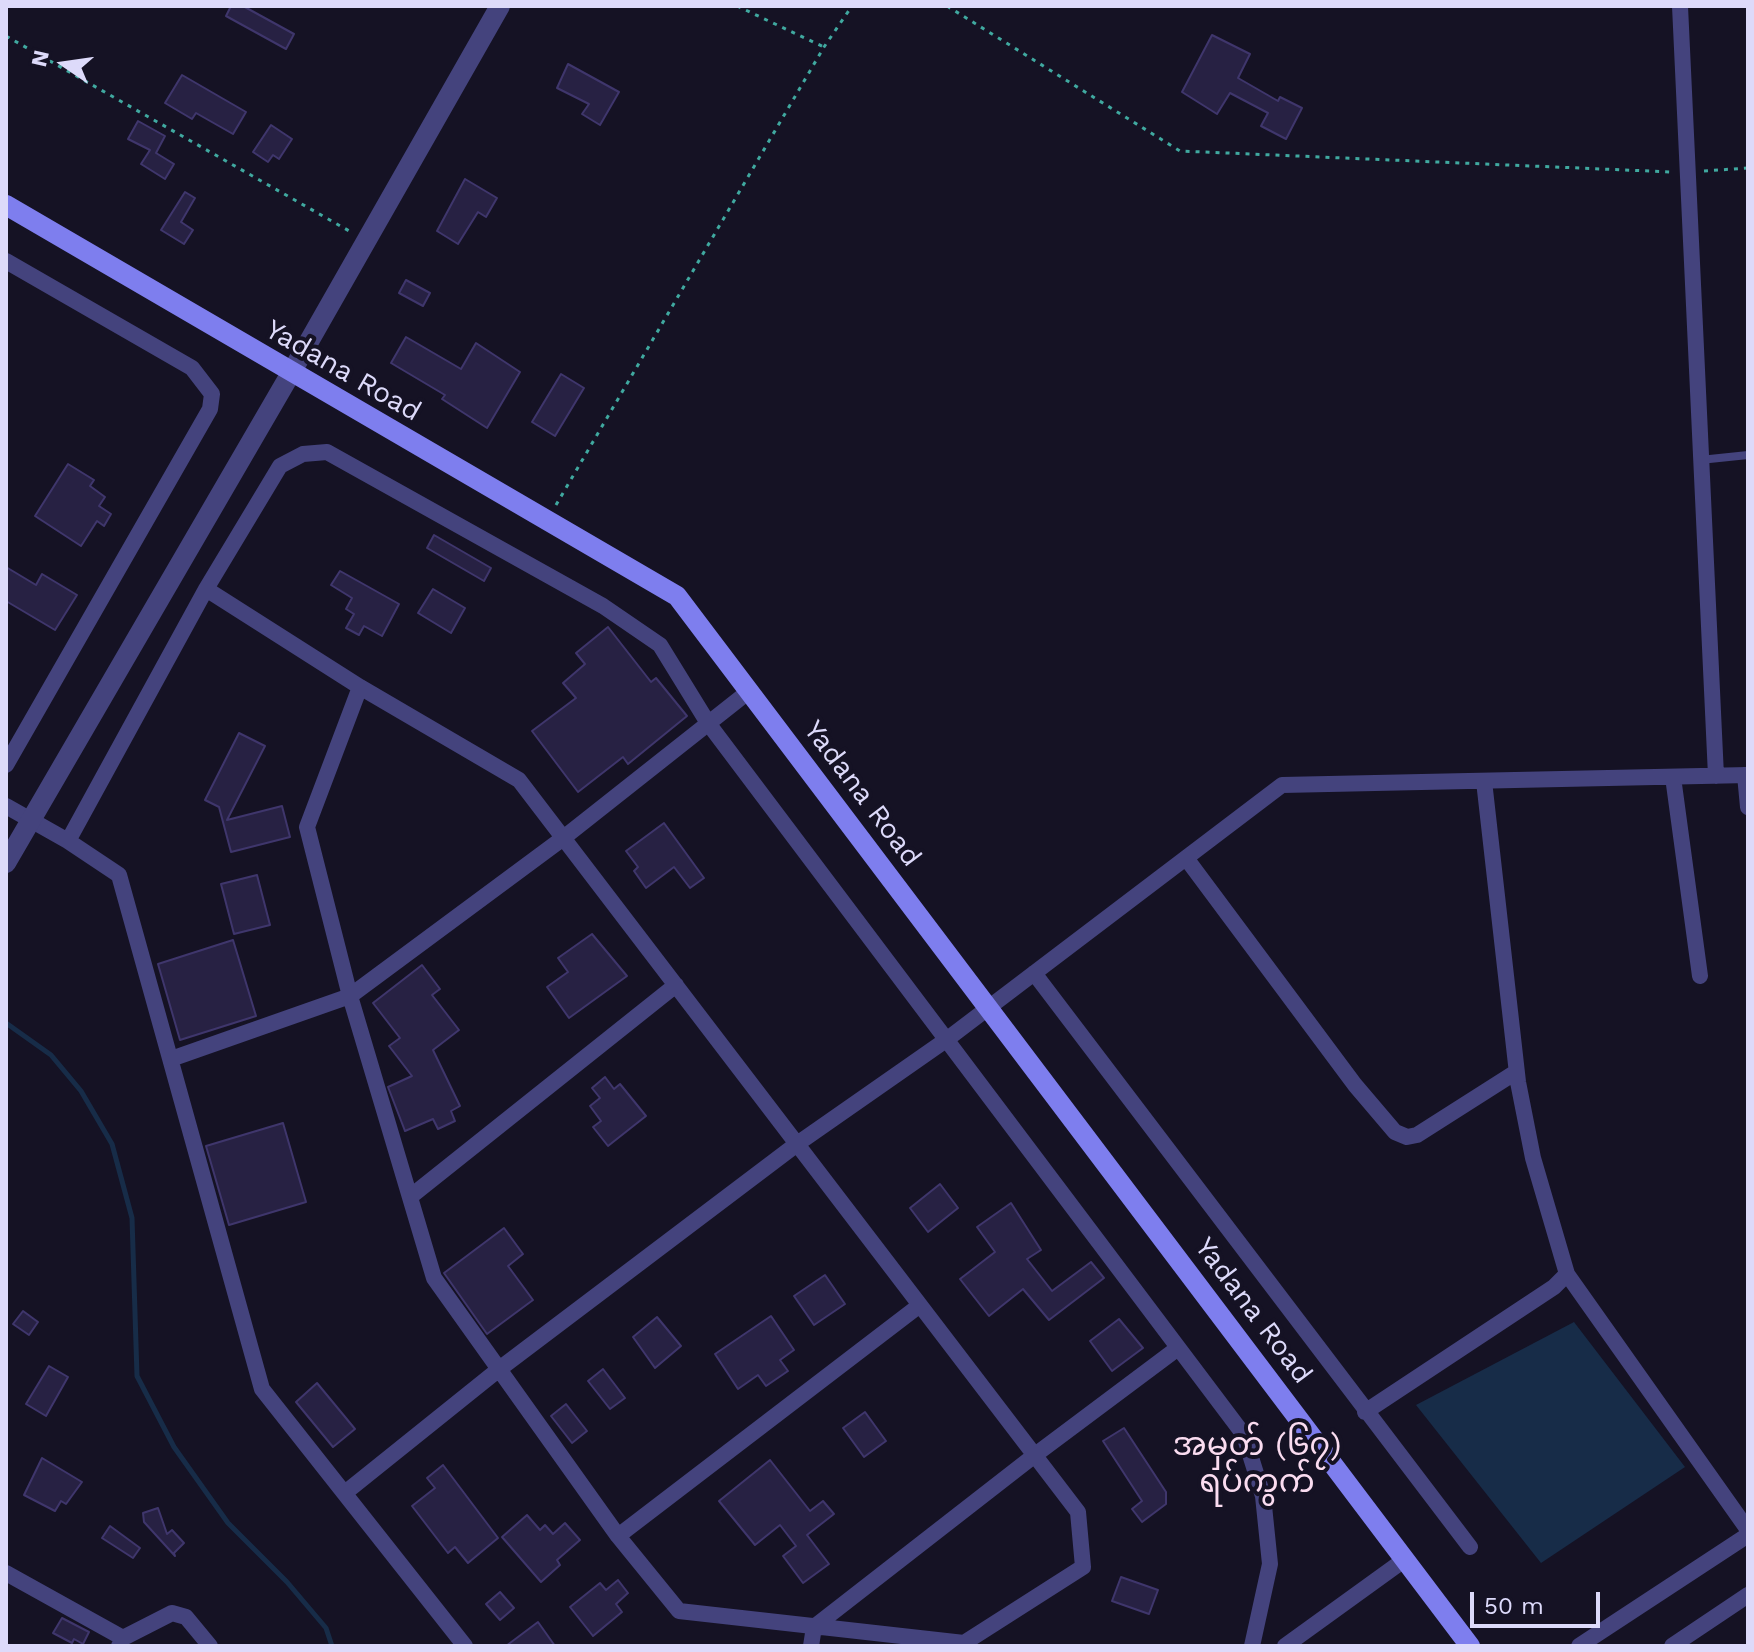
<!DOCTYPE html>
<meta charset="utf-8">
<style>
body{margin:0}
#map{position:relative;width:1754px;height:1652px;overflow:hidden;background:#151224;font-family:"Work Sans",sans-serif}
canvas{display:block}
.frame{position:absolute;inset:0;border:8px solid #dddafa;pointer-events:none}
.north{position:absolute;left:24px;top:24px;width:80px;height:80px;-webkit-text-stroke:6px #151224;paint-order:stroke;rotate:283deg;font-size:22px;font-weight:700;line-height:32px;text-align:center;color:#dddafa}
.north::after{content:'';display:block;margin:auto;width:28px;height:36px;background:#dddafa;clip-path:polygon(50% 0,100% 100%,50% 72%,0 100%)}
.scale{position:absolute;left:1470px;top:1592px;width:130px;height:36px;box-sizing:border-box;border:4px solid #dddafa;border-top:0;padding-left:10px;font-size:24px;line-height:28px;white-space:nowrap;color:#dddafa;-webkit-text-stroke:6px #151224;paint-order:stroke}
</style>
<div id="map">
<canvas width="1754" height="1652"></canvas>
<div class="frame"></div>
<div class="north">N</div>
<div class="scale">50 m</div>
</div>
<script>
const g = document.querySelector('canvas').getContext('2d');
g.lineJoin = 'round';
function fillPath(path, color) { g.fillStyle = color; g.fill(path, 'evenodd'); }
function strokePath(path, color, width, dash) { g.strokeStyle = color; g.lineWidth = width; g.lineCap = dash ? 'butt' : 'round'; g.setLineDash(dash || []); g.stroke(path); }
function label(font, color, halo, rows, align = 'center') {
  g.font = font + ' "Work Sans","Noto Sans Myanmar",sans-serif'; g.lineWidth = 8; g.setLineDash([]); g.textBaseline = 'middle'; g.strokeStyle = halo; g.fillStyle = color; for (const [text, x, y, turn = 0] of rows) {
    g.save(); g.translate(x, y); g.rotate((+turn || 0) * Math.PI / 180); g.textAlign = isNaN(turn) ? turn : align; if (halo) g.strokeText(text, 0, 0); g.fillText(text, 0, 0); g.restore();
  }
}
const water = new Path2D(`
 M1574 1322 1685 1467 1541 1563 1416 1405Z`);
const stream = new Path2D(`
 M6 1023 51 1055 81 1091 112 1144 132 1218 137 1376 174 1447 228 1523 287 1582 326 1628 332 1646`);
const building = new Path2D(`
 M231 6H243L294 34 286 49 226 16Z
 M1212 35 1250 54 1238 78 1278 101 1280 97 1302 108 1286 139 1261 126 1268 113 1230 93 1217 114 1182 92Z
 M568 64 619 92 600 125 582 114 589 104 557 88Z
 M182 75 246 112 233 134 196 113 192 119 165 103Z
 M138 121 165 136 156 153 174 164 165 179 141 164 150 150 128 139Z
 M271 125 292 139 279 159 273 155 268 162 253 152Z
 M465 179 497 198 486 217 478 212 458 244 437 231Z
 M185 192 195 198 181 222 193 230 184 244 161 230Z
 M406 280 430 293 423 306 399 293Z
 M406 337 461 369 476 343 520 372 487 428 442 399 445 395 391 363Z
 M561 374 584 388 555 436 532 422Z
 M68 464 94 480 90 486 105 497 99 506 111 514 104 526 97 521 81 546 35 516Z
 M434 535 491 568 484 581 427 548Z
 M6 567 36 585 42 574 77 595 55 630 6 601Z
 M340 571 399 604 382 636 364 626 359 635 346 628 354 614 346 609 352 598 331 585Z
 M433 589 465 608 451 633 418 613Z
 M608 627 651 682 656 678 687 716 628 764 623 757 578 792 532 731 576 698 563 683 585 664 576 653Z
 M239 733 265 746 227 820 282 806 290 837 231 852 219 807 205 800Z
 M664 823 704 878 690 888 674 867 646 888 634 871 638 867 626 851Z
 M257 875 270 925 234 934 221 884Z
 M592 934 627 976 569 1018 547 987 568 972 558 958Z
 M233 940 256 1016 180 1040 158 964Z
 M422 965 440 989 432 995 459 1030 433 1050 460 1106 451 1111 455 1121 438 1129 433 1119 405 1131 388 1087 412 1076 389 1046 400 1038 373 1003Z
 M605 1077 614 1089 620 1084 646 1116 608 1146 593 1127 601 1121 590 1106 600 1098 592 1088Z
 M283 1123 306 1202 229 1225 206 1146Z
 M940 1184 958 1208 928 1232 910 1208Z
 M1011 1203 1041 1250 1027 1259 1052 1291 1091 1262 1104 1278 1049 1320 1023 1289 989 1316 960 1279 995 1252 977 1227Z
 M504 1228 523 1254 508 1266 533 1300 487 1334 444 1273Z
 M825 1275 845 1304 814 1325 794 1296Z
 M23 1311 38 1322 29 1335 13 1324Z
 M771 1316 794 1350 780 1360 788 1371 766 1386 758 1375 738 1389 715 1354Z
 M657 1317 681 1346 655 1368 633 1337Z
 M1119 1319 1143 1348 1112 1371 1090 1341Z
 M49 1366 68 1377 46 1416 26 1404Z
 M603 1369 625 1398 610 1409 588 1381Z
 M317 1383 355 1429 333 1447 296 1402Z
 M566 1404 587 1431 572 1443 551 1416Z
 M865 1412 886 1441 864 1457 843 1428Z
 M1124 1428 1166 1492V1504L1142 1522 1132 1509 1142 1501 1103 1441Z
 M42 1458 82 1482 66 1504 61 1501 55 1511 24 1495Z
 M770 1460 810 1511 823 1501 834 1514 807 1535 829 1564 803 1583 783 1556 796 1546 780 1525 755 1545 719 1501Z
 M443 1465 498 1538 468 1563 455 1547 448 1553 412 1506 435 1488 427 1478Z
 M158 1508 167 1534 172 1530 184 1543 174 1553 175 1556 144 1522 143 1513Z
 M527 1515 540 1530 545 1525 553 1534 565 1523 580 1540 557 1560 560 1565 541 1582 502 1537Z
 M110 1526 140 1548 133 1558 102 1538Z
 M1121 1577 1158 1590 1149 1614 1112 1601Z
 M618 1580 628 1593 616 1604 622 1612 593 1636 570 1607 600 1583 606 1590Z
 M500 1592 514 1608 500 1620 486 1604Z
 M62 1618 89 1632 83 1644 74 1639 72 1643 53 1633Z
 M538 1622 555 1646H506Z`);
const path = new Path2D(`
 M737 6 824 47
 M947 6 1180 151 1672 172
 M6 36 351 232
 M1704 171 1748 168
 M556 505 824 47 852 6`);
const service = new Path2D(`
 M1700 460 1748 455`);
const minor = new Path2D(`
 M1680 6 1716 776
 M6 261 192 368 212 394 210 409 6 765
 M206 589 360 687 519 780 1078 1512 1083 1567 964 1643 679 1611 618 1536 434 1278 350 996 307 827 360 687
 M1745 775 1748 807
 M1673 777 1700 976
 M6 806 68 841 119 875 262 1389 465 1646
 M68 841 206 589 280 466 303 454 327 452 603 606 660 645 708 723 1244 1435 1263 1496 1270 1564 1252 1646
 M1186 858 1355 1085 1395 1132 1407 1137 1417 1135 1516 1072
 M1034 973 1470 1547
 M171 1059 350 996 562 839 748 692
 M410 1197 676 985
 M1567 1274 1748 1530
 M1365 1412 1554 1287 1567 1274 1533 1158 1518 1082 1484 781
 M346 1492 498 1370 797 1144 946 1040 1282 785 1748 775
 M618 1536 920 1305
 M6 1573 123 1638 119 1646
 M123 1638 172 1613 186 1617 210 1646
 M811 1646 814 1627 1035 1455 1178 1348
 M1285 1646 1404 1560
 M1579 1646 1748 1535
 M1672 1646 1748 1595`);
const tertiary = new Path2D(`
 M6 863 291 373 500 6`);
const secondary = new Path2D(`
 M6 205 677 596 1470 1646`);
const streetNames = [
 ["Yadana Road",343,371,30],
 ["Yadana Road",862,794,53],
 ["Yadana Road",1253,1311,53]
];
const quarterNames = [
 ["အမှတ် (၆၇)",1257,1446],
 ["ရပ်ကွက်",1257,1483]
];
fillPath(water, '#172c48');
strokePath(stream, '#172c48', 5);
fillPath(building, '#272143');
strokePath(building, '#3f366c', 2);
strokePath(path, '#40a9a0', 3, [4, 6]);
strokePath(service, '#44437d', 8);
strokePath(minor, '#44437d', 16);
strokePath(tertiary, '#44437d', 20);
strokePath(secondary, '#7e7eee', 20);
label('28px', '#dddafa', '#151224', streetNames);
label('32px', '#fadcf0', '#151224', quarterNames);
</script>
